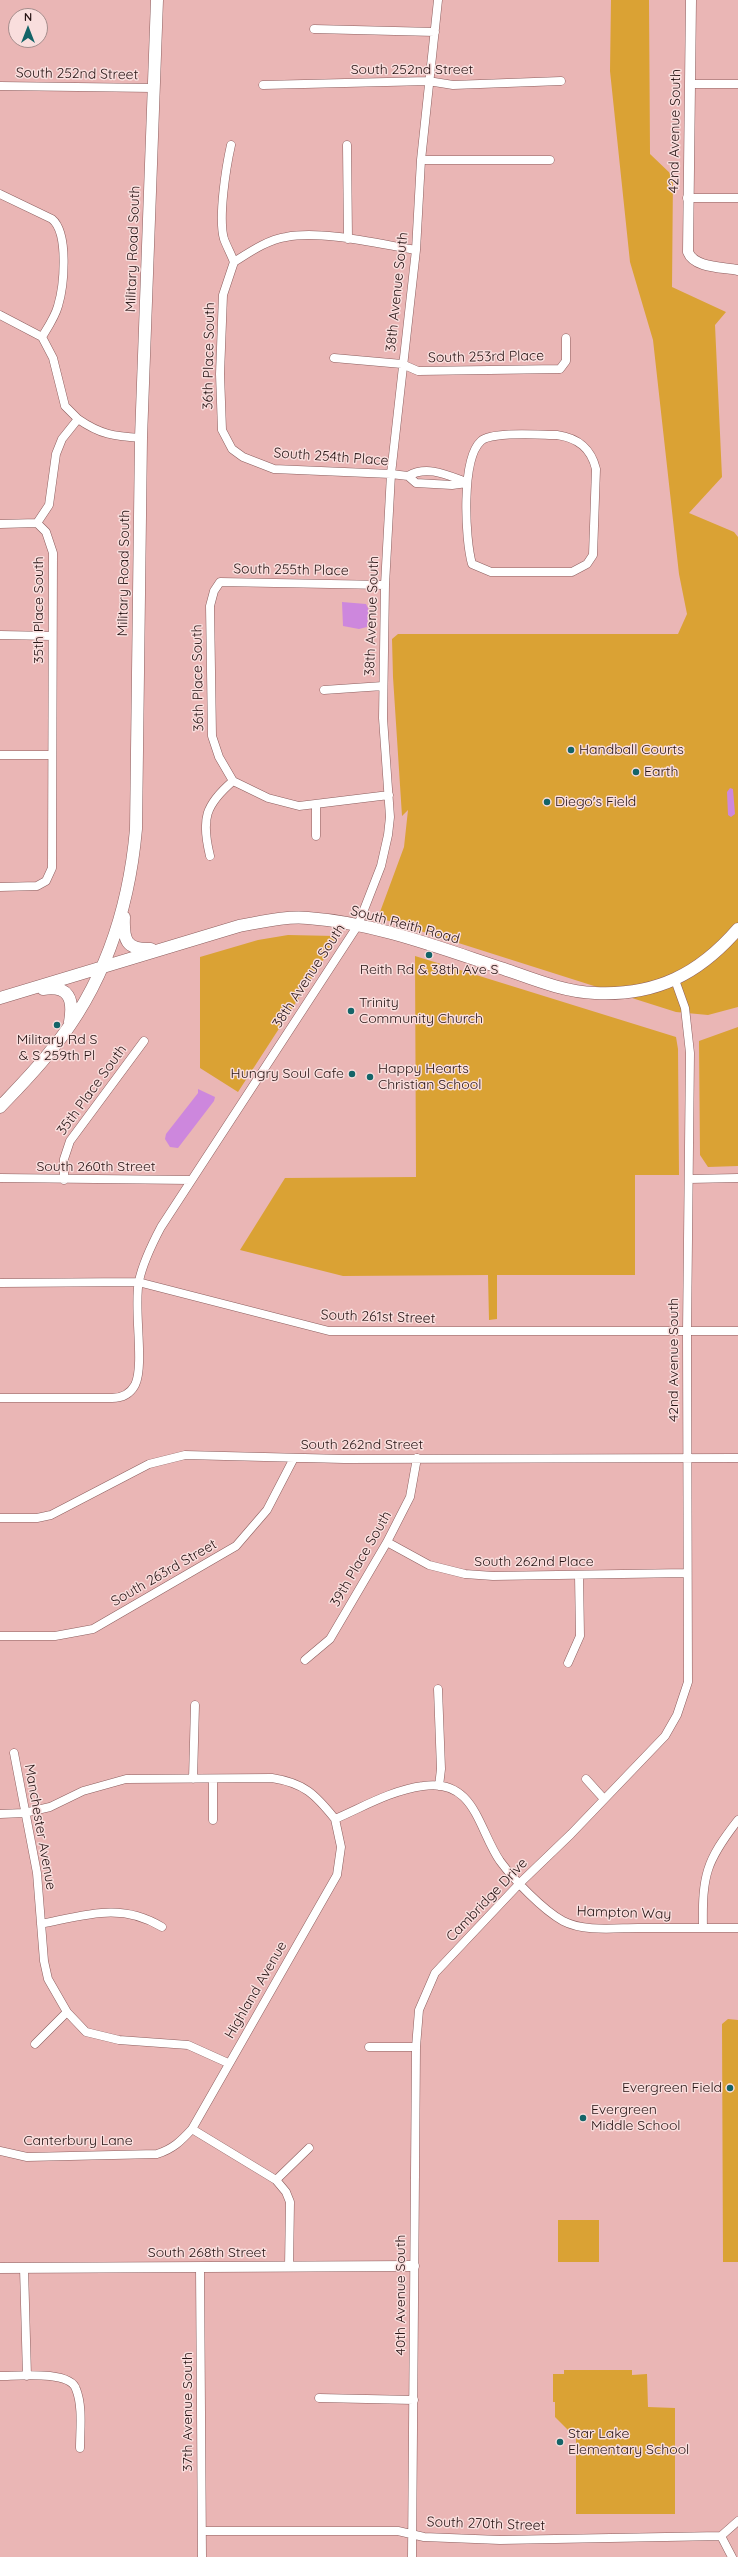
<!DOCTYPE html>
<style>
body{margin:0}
#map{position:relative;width:738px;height:2557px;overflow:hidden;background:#eab6b5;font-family:Quicksand,sans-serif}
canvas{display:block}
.north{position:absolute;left:8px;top:8px;width:40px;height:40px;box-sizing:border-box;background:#f9dedd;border:1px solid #a58d8c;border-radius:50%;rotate:0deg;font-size:11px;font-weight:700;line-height:16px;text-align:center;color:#261313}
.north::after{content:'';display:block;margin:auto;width:14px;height:18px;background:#146468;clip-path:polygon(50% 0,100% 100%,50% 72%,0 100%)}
</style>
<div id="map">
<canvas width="738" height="2557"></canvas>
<div class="north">N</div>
</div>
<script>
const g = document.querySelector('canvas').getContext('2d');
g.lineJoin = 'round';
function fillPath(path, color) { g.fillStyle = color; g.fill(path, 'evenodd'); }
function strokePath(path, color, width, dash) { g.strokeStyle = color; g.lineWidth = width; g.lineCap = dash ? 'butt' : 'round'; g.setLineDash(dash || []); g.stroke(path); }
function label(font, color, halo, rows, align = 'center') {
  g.font = font + ' Quicksand,sans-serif'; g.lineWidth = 3; g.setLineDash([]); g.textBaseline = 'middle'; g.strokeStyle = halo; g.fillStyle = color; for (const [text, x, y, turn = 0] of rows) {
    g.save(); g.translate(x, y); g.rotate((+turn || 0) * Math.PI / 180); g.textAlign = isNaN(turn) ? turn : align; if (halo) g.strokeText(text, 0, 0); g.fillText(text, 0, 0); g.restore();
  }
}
const green = new Path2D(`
 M611 0H649L650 154 673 176 672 287 726 312 715 325 722 477 689 513 734 532 738 537V1007L708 1015 676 1012 386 920 380 912 404 847 408 810 402 816 393 677 392 639 398 634H678L687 614 679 574 653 340 630 262 610 71Z
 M288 935 335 936 337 939 238 1092 200 1068V957L258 940Z
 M415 956 676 1037 678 1049 679 1175H635V1275H497V1319L489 1320 488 1275 343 1276 240 1250 285 1178 416 1177Z
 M738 1027V1166L708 1167 700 1155 699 1041Z
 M728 2019 738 2020V2262H723L722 2024Z
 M558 2220H599V2262H558Z
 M564 2370H632V2375L647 2374 648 2407 675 2408V2514H576V2438L555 2417V2402H553V2374H564Z`);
const water = new Path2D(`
 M342 602 366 604 369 610 367 627 359 629 343 626Z
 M730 788 733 789 735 814 731 817 728 815 727 792Z
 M198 1089 215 1097 214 1101 178 1148 170 1147 165 1139 166 1134 198 1093Z`);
const minor = new Path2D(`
 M314 29 435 32
 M690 84H738
 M263 85 428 81 453 85 561 81
 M0 86 153 88
 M231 145C226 167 218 218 224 239 227 247 231 254 234 262L223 295 220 374 222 430 232 449 243 457 274 469 391 474 408 476 416 483 452 485 467 483
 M347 145 348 239
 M421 160H550
 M0 194 52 219C69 233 64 286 58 306 55 317 48 327 42 337
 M687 198H738
 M234 262C250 252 267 240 286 237 322 230 379 244 416 250
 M0 315 42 337
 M334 358 402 364 418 371 560 369 566 361V338
 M78 419C101 435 114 436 141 438
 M557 435C578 438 591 448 596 469L593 555 587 564 572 572H491L472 564C465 539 461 459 481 441 492 431 541 435 557 435Z
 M408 476C427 465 447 475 466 482
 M37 523 49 505 56 454 62 439 78 419 65 406 53 358 42 337
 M0 524 37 523
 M0 635 52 636
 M324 690 383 686
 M0 755H50
 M233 781 219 757 212 736 210 606 214 591 220 582 385 585
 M233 781 268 798 299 806 389 795
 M316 836V805
 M210 856C201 819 205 805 233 781
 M0 887 37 886 46 881 52 868 53 553 46 532 37 523
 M0 1178 191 1180
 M689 1179 738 1178
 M64 1180V1159L70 1141 144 1041
 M0 1283 138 1282 329 1331H738
 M0 1398H112C122 1398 130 1394 135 1385 145 1365 133 1306 139 1281 143 1262 152 1244 161 1227L358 925 381 866 388 835 390 817 383 718 385 585 391 474 416 250 421 160 438 0
 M0 1518H37L51 1515 149 1464 185 1455 344 1459 738 1458
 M387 1542 429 1565 465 1574 493 1576 687 1573
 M0 1636H55L93 1629 236 1546 267 1510 294 1458
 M305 1660 330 1639 387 1542 410 1497 417 1458
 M568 1663 580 1636 579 1575
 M438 1689 441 1769 439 1786
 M14 1753 37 1873 44 1961 48 1979 67 2012 86 2032 119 2040 188 2045 228 2063
 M193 1779 195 1705
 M213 1779V1820
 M586 1779 604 1799
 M0 1814 24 1813 50 1807 83 1791 126 1779 272 1778C304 1783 315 1794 335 1819 363 1807 392 1790 423 1786 475 1778 478 1829 500 1861 514 1880 543 1910 563 1921 584 1932 615 1928 638 1928 671 1928 705 1928 738 1928
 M41 1924C86 1915 121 1902 162 1927
 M703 1928C702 1875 706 1861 738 1820
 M35 2044 67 2012
 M369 2047H416
 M192 2129 276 2180 286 2192 290 2202 289 2267
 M0 2151 27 2157 157 2154C173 2149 181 2141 192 2129L337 1875 341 1847 335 1819
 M276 2180 309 2148
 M200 2267 202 2557
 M24 2268 27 2376
 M0 2376C17 2376 70 2370 76 2389 83 2406 80 2430 80 2448
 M319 2398 414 2400
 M202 2531H398L424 2537 500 2540 721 2536
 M721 2536 732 2557
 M721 2536 738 2521
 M412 2557 416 2047 419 2010 435 1973 520 1883 571 1834 665 1736 677 1715 688 1682 687 1332 690 1053 685 1008 675 980`);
const tertiary = new Path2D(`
 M691 0 688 252C694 268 723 267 738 270
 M0 2268 414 2266`);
const secondary = new Path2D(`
 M124 917C123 940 126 950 151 949
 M43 989C69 985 74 999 70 1022
 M0 998 239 926C262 922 285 916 308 918 376 923 440 948 504 969 533 979 564 992 595 993 656 996 699 974 738 929
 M0 1107C18 1088 37 1069 53 1048 104 985 129 908 136 829L141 438 157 0`);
const markers = [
 [571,750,4,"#146468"],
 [636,772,4,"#146468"],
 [547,802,4,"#146468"],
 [429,955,4,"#146468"],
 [351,1011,4,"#146468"],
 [57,1025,4,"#146468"],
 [352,1074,4,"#146468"],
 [370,1077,4,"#146468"],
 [730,2088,4,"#146468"],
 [583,2118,4,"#146468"],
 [560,2442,4,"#146468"]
];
const streetNames = [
 ["South 252nd Street",412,70],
 ["South 252nd Street",77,74,1],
 ["42nd Avenue South",675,131,-89],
 ["Military Road South",133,249,-88],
 ["38th Avenue South",397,292,-84],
 ["36th Place South",209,356,-89],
 ["South 253rd Place",486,357,-1],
 ["South 254th Place",331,457,4],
 ["South 255th Place",291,570,1],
 ["Military Road South",124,573,-89],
 ["35th Place South",39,610,-90],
 ["38th Avenue South",372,616,-88],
 ["36th Place South",198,678,-91],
 ["South Reith Road",405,925,15],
 ["38th Avenue South",309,976,-57],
 ["35th Place South",92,1090,-54],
 ["South 260th Street",96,1167],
 ["South 261st Street",378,1317,2],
 ["42nd Avenue South",674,1360,-90],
 ["South 262nd Street",362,1445],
 ["39th Place South",361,1559,-60],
 ["South 262nd Place",534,1562],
 ["South 263rd Street",164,1573,-30],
 ["Manchester Avenue",40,1827,80],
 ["Cambridge Drive",487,1900,-46],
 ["Hampton Way",624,1913,2],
 ["Highland Avenue",256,1990,-60],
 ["Canterbury Lane",78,2141],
 ["South 268th Street",207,2253],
 ["40th Avenue South",401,2295,-90],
 ["37th Avenue South",188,2412,-90],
 ["South 270th Street",486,2524,2]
];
const poiNames = [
 ["Handball Courts",579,750],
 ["Earth",644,772],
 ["Diego's Field",555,802],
 ["Reith Rd & 38th Ave S",429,970,"center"],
 ["Trinity",359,1003],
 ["Community Church",359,1019],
 ["Military Rd S",57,1040,"center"],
 ["& S 259th Pl",57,1056,"center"],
 ["Happy Hearts",378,1069],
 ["Christian School",378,1085],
 ["Hungry Soul Cafe",344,1074,"right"],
 ["Evergreen Field",722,2088,"right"],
 ["Evergreen",591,2110],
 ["Middle School",591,2126],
 ["Star Lake",568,2434],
 ["Elementary School",568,2450]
];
fillPath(green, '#daa234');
fillPath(water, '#cd87dd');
strokePath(minor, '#8c5e5e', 9);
strokePath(tertiary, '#8c5e5e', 11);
strokePath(secondary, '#8c5e5e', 13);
strokePath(minor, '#fff', 8);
strokePath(tertiary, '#fff', 10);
strokePath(secondary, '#fff', 12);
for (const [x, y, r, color] of markers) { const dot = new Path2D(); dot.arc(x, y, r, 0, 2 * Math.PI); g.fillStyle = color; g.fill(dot); strokePath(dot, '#f9dedd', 1.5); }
label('14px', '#261313', '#f9dedd', streetNames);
label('14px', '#261313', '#f9dedd', poiNames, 'left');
</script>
